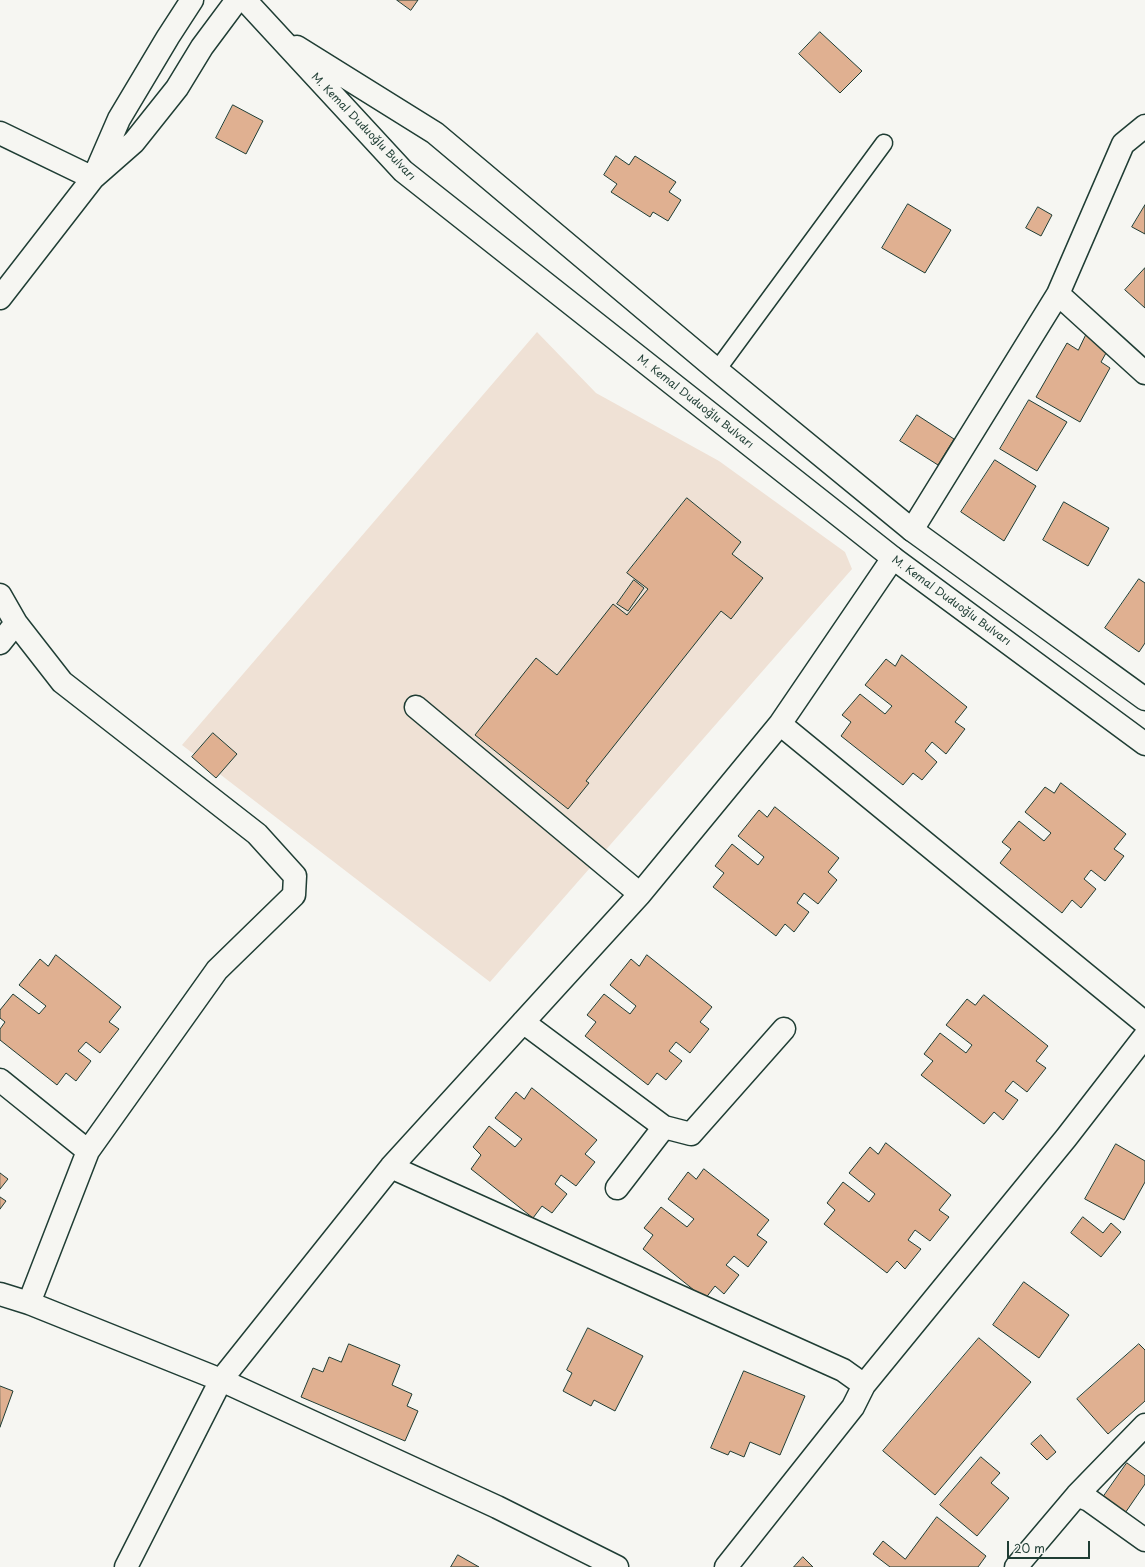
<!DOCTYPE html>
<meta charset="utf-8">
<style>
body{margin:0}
#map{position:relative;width:1145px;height:1567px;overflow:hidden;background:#f6f6f2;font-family:"Playpen Sans",sans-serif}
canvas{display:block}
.scale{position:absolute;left:1007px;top:1541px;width:83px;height:18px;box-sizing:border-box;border:2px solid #1f3d34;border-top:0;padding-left:5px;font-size:12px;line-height:14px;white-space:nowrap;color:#1f3d34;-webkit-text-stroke:3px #f6f6f2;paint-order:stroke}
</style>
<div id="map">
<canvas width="1145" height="1567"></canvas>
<div class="scale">20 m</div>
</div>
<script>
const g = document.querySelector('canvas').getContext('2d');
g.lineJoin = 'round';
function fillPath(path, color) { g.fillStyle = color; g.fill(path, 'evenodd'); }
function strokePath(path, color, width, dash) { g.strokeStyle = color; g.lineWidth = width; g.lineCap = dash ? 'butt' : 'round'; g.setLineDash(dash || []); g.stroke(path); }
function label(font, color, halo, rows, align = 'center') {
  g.font = font + ' "Playpen Sans",sans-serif'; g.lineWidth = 4; g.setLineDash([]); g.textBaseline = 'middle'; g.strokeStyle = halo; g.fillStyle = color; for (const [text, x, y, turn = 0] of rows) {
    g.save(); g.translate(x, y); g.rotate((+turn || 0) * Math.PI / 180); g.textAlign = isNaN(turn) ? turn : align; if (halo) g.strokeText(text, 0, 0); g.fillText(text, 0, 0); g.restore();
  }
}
const built = new Path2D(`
 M537 332 596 393 719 461 845 552 852 569 490 982 182 745Z`);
const building = new Path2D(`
 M397 0H418L411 10Z
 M820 32 862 71 840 93 799 54Z
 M233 105 263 121 246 154 216 138Z
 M616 156 629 165 635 156 676 182 669 192 681 200 668 221 653 212 650 217 611 192 617 184 604 175Z
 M908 204 951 230 925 273 882 248Z
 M1145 205V234L1132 227Z
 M1038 207 1052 215 1041 236 1026 228Z
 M1145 268V308L1125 290Z
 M1087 333 1110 346 1101 362 1110 368 1080 422 1036 397 1067 343 1078 350Z
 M1029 400 1067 422 1037 471 1000 449Z
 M917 415 954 439 938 465 900 441Z
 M995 460 1036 486 1004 541 961 512Z
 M687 498 741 542 732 554 763 578 731 619 721 611 586 781 589 783 568 809 475 735 536 658 557 675 613 604 627 615 648 589 627 573Z
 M1064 502 1109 528 1088 566 1043 540Z
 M1139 579 1145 583V643L1139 652 1105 628Z
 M634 580 644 588 628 611 617 604Z
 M902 655 967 707 955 722 965 729 946 754 932 742 925 751 937 762 922 780 913 773 903 785 841 736 851 722 842 715 860 694 885 714 892 706 865 685 886 659 895 666Z
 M213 733 237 754 216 778 192 757Z
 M1061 783 1126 834 1114 849 1124 856 1105 881 1091 870 1084 879 1096 889 1081 908 1072 900 1062 913 1000 863 1011 849 1002 842 1019 821 1044 841 1051 833 1025 812 1045 787 1054 793Z
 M775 807 839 858 828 872 837 880 818 904 804 893 797 903 809 912 794 932 785 924 776 936 713 887 724 873 715 866 732 844 758 865 764 857 738 836 759 810 767 817Z
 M56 955 121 1007 109 1022 119 1029 100 1053 86 1042 78 1051 91 1061 76 1081 66 1073 57 1085 0 1040V1029L5 1022 0 1018V1010L13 994 39 1014 46 1006 19 985 40 959 48 966Z
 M647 955 712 1007 700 1022 709 1029 690 1053 676 1042 669 1051 682 1061 666 1080 657 1073 648 1085 585 1036 596 1022 587 1015 604 994 630 1014 636 1006 610 985 631 959 639 966Z
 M984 995 1048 1046 1036 1061 1046 1068 1027 1092 1013 1081 1005 1091 1018 1100 1003 1120 994 1112 984 1124 921 1075 933 1061 924 1054 940 1033 966 1053 972 1045 946 1025 967 999 975 1005Z
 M532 1088 597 1140 585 1154 595 1162 576 1186 561 1175 555 1184 567 1194 552 1213 542 1206 533 1218 471 1169 481 1155 473 1147 489 1126 515 1147 522 1139 495 1118 516 1092 524 1099Z
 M886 1143 951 1195 939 1210 949 1217 930 1241 915 1230 908 1240 921 1249 905 1269 897 1261 887 1273 824 1224 835 1210 827 1203 843 1182 869 1202 875 1194 849 1173 870 1147 878 1154Z
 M1116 1144 1145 1161V1182L1124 1220 1085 1199Z
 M704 1169 769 1220 757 1235 767 1242 748 1267 734 1256 726 1265 739 1275 724 1294 715 1286 705 1299 643 1249 653 1235 644 1228 661 1207 687 1227 694 1219 668 1199 688 1172 696 1179Z
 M0 1173 8 1179 0 1189Z
 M0 1197 6 1201 0 1209Z
 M1083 1217 1103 1233 1111 1223 1121 1232 1101 1257 1071 1233Z
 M1024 1282 1069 1315 1039 1358 993 1325Z
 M588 1328 643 1356 615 1411 594 1400 591 1406 563 1391 572 1373 567 1370Z
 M979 1338 1031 1382 935 1495 883 1451Z
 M349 1344 400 1365 392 1385 412 1394 407 1406 418 1411 405 1441 301 1397 313 1368 323 1372 329 1357 341 1362Z
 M1139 1344 1145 1350V1401L1108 1434 1077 1399Z
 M744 1371 805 1396 780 1455 750 1442 744 1457 730 1451 728 1455 711 1448Z
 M0 1386 13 1391 0 1427Z
 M1041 1435 1056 1452 1047 1460 1031 1444Z
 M981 1457 1000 1473 991 1483 1009 1498 977 1536 940 1505Z
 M1127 1463 1145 1476V1484L1121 1519 1099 1503Z
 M937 1517 986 1556 978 1567H890L873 1554 883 1541 905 1559Z
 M458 1555 479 1567H451Z
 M803 1557 813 1567H794Z`);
const lane = new Path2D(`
 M717 370 884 143`);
const street = new Path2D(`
 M0 133 93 178
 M96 172 119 119 168 37 192 0
 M1058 294 1145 373
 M0 298 93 178 134 142 177 88 202 47 237 0
 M912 530 1058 294 1123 144 1145 126
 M0 595 16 623 62 682 257 834 295 876 294 895 217 970 88 1151 29 1303
 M0 643 16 623
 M416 707 640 894
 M780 724 1145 1023
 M523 1022 664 1127 691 1134 784 1029
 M0 1080 88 1151
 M391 1167 843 1370 864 1385
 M617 1188 664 1127
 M0 1294 29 1303 221 1380 497 1507 617 1567
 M1077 1495 1089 1500 1145 1540
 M126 1567 221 1380 391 1167 640 894 780 724 893 558
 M726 1567 853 1407 864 1385 1066 1138 1145 1036
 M1016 1567 1077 1495 1145 1425`);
const secondary = new Path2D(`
 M245 0 403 171 893 558 1145 744
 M297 47 435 133 717 370 912 530 1145 699`);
const streetNames = [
 ["M. Kemal Duduoğlu Bulvarı",363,127,46],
 ["M. Kemal Duduoğlu Bulvarı",695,402,38],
 ["M. Kemal Duduoğlu Bulvarı",951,601,36]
];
fillPath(built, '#efe1d5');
fillPath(building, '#e0b091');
strokePath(building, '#1f3d34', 1);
strokePath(lane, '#1f3d34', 19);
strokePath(street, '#1f3d34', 25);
strokePath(secondary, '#1f3d34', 25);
strokePath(lane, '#f6f6f2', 16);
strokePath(street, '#f6f6f2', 22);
strokePath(secondary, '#f6f6f2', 22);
label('11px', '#1f3d34', '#f6f6f2', streetNames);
</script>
